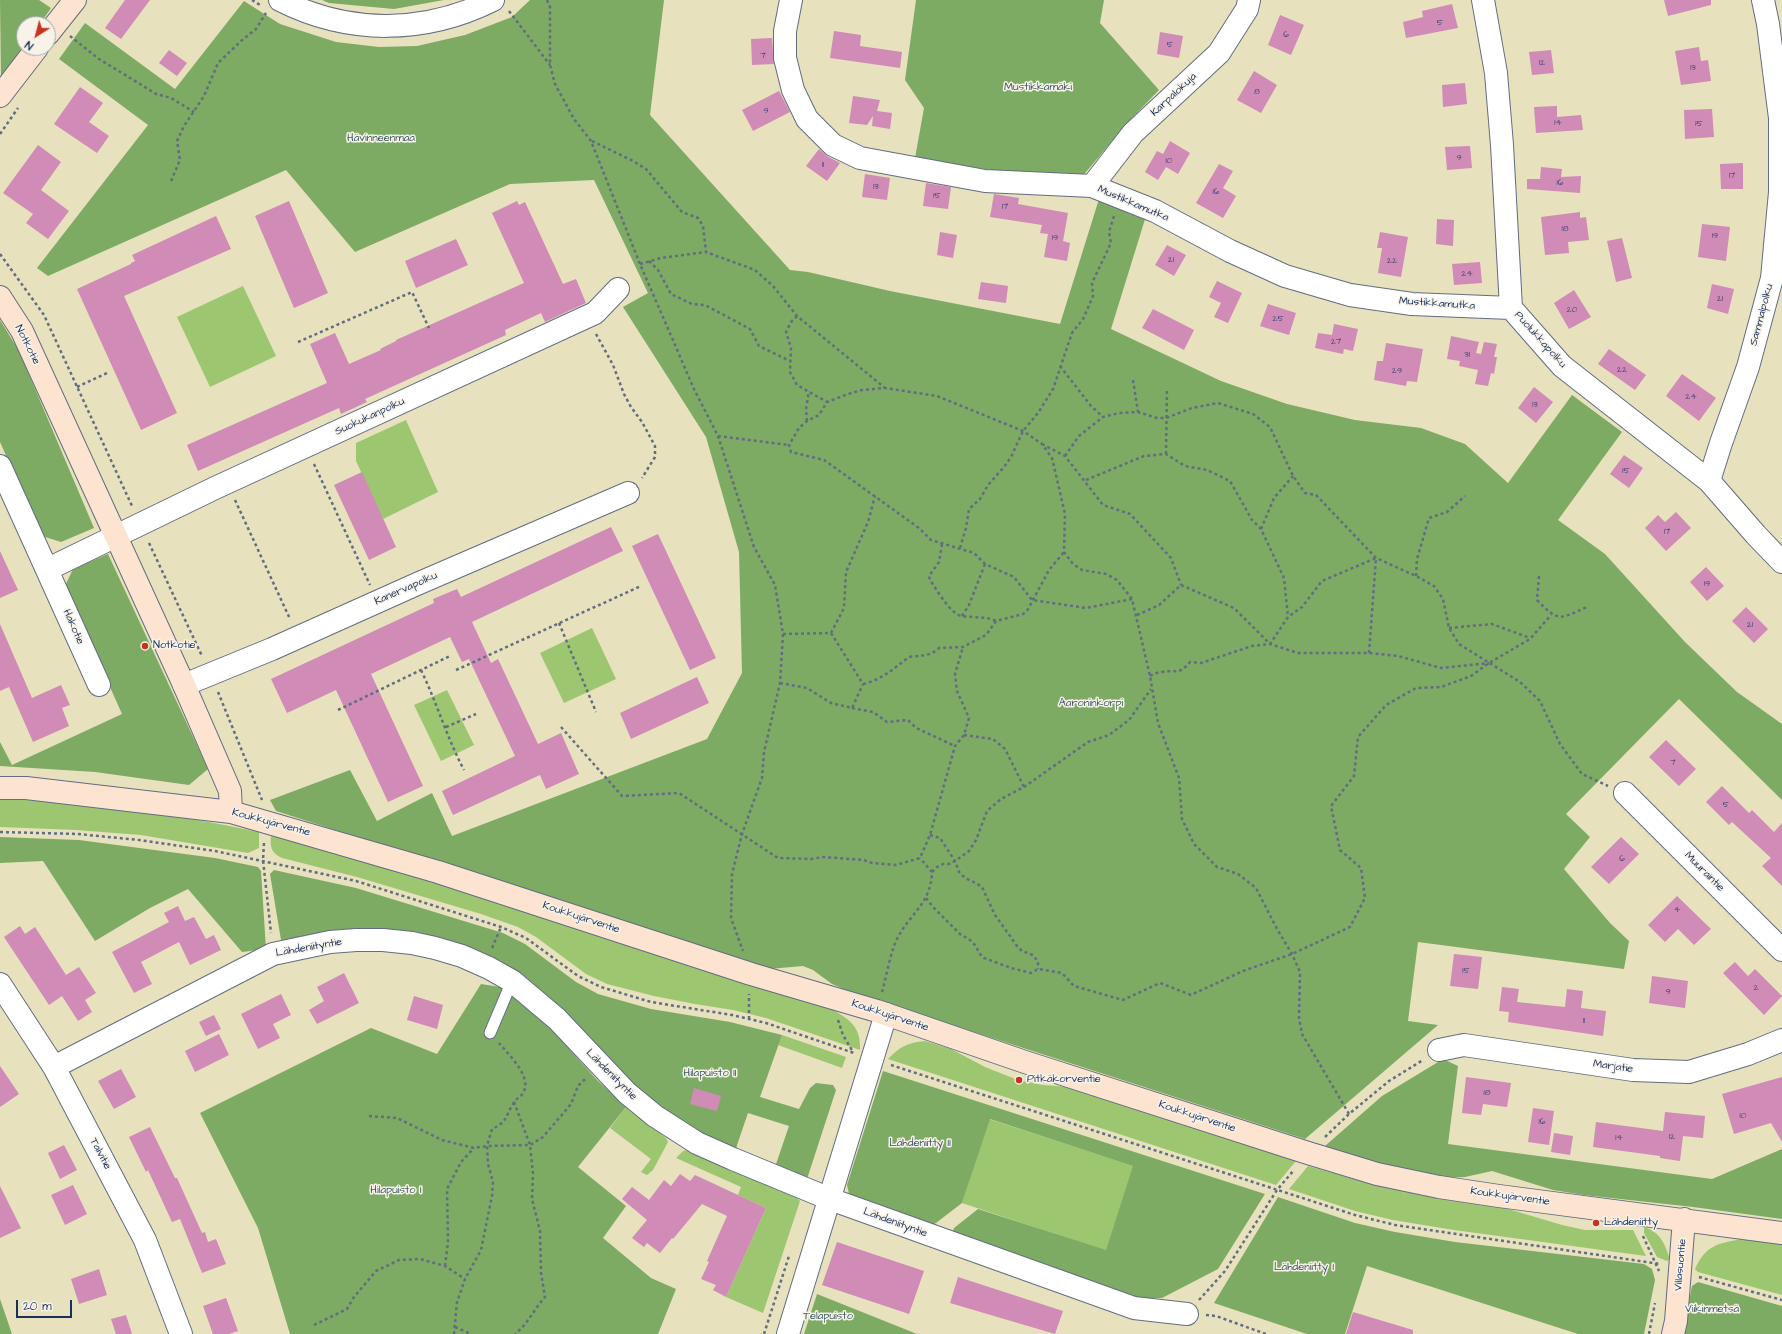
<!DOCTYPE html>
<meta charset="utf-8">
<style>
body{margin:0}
#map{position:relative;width:1782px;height:1334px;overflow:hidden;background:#e7e1be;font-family:"Architects Daughter",sans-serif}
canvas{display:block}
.north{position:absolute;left:16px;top:16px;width:40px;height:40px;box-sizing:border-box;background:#f7f3e8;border:1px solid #9fa5b1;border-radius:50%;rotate:216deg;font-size:11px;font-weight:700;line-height:16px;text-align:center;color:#1b2f5e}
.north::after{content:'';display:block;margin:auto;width:14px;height:18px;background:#c8321e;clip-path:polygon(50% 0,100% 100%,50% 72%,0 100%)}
.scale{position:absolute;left:16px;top:1300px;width:56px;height:18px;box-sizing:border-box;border:2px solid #1b2f5e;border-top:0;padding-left:5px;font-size:12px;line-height:14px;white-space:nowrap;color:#1b2f5e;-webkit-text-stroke:3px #f7f3e8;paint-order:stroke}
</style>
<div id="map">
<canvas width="1782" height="1334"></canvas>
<div class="north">N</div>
<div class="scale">20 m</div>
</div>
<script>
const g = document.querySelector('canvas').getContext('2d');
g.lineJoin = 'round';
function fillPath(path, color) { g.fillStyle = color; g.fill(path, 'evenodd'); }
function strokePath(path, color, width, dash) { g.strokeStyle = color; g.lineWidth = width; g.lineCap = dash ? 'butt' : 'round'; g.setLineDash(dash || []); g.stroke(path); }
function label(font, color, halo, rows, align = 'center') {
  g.font = font + ' "Architects Daughter",sans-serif'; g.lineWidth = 3; g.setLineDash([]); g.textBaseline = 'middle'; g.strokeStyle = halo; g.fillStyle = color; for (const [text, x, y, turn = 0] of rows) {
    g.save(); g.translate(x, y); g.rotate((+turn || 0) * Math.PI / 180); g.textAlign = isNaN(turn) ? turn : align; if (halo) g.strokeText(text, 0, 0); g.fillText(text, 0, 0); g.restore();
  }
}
const green = new Path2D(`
 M243 286 276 356 210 387 177 317Z
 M406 420 438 492 383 519 356 461V443Z
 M592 628 616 679 564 703 540 653Z
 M447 690 474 745 441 761 414 705Z
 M0 799C87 801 174 814 259 832V848L248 853 141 835 76 830 0 827Z
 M271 835 419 877 833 1010C851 1020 861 1028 860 1050L766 1018 733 1010 695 1004 654 996 607 984 586 974 536 937 518 927 481 914 357 877 282 858C271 853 270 847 271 835Z
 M782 1035 846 1057 842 1068 778 1045Z
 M925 1041 951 1049 985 1067 1018 1080 1043 1085 1070 1087 1296 1161 1276 1185 888 1059C901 1046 907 1043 925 1041Z
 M626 1107 666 1138 668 1142 653 1170 647 1175 641 1172 651 1159 610 1128Z
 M989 1119 1134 1166 1106 1251 962 1203Z
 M687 1150 714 1163 796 1197 800 1201 763 1313 726 1297 766 1208 738 1195 741 1187 676 1158 683 1151Z
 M1308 1166 1364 1182 1410 1192 1488 1203 1562 1225 1585 1230H1633L1646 1256 1454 1230 1393 1220 1355 1211 1289 1189Z
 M1644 1227C1661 1232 1665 1245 1670 1259L1667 1261 1657 1257 1644 1233Z
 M1741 1239 1782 1244V1295L1698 1272 1695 1269C1706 1245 1717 1244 1741 1239Z`);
const forest = new Path2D(`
 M0 0H39L51 8 40 24H24V46L1 78Z
 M322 0H444L394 9 329 3Z
 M530 0H664L650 115 790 270 808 272 890 291 1060 324 1099 199 1146 216 1111 329 1221 381 1287 404 1355 420 1421 428 1465 444 1508 483 1572 395 1622 432 1558 520 1605 554 1685 642 1737 692 1782 724V800L1679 699 1566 814 1590 837 1564 869 1610 923 1629 941 1624 969 1418 942 1408 1021 1438 1025 1305 1139 853 993 832 984 813 970 803 966 769 969 276 811 270 800 350 770 377 821 432 793 452 836 707 739 742 673 739 552 706 437 623 307 648 293 594 180 510 184 355 252 286 170 48 276 37 268 148 125 59 59 85 23 175 89 244 1 280 24 336 42 379 47 417 46 465 35 512 17Z
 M916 0H1104L1100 23 1159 90 1127 123 1081 178C1024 175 972 168 915 158L924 108 905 80Z
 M0 320 19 351 94 528 61 542 42 536 0 442Z
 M108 554 208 769 189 785 95 772 0 766V742L12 765 122 714 65 586 73 569Z
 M0 837 79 840 215 858 258 867 261 871 266 949 242 952 188 889 150 908 95 941 43 861 0 863Z
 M274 870 356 888 503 933 525 944 576 982 598 994 651 1009 730 1022 782 1035 760 1097 799 1109 810 1088 816 1083 833 1085 836 1090 807 1179 775 1167 789 1126 748 1113 735 1151 702 1134 655 1103 456 947 287 943 281 940 270 874Z
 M481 984 506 988 537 1013 597 1080 626 1107 578 1167 626 1206 603 1238 651 1278 676 1289 658 1334H290L258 1228 200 1113 371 1028 437 1054Z
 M1443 1059 1458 1066 1448 1144 1712 1179 1782 1149V1219L1693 1207 1584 1195 1553 1190 1492 1171 1465 1177 1443 1178 1381 1164 1325 1146 1382 1096Z
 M883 1071 1265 1194 1218 1269 1162 1298H1137L952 1234 954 1228 978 1209 1106 1250 1133 1166 990 1119 962 1203 932 1226 856 1200 849 1194 847 1185Z
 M1278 1197 1355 1223 1395 1232 1455 1242 1644 1264 1652 1269 1655 1280 1644 1334H1578L1367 1266 1345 1334H1307L1214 1303Z
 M1698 1282 1782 1306V1334H1683L1692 1286Z
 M817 1294 917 1334H804Z
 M0 1299 12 1334H0Z`);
const building = new Path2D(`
 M125 0H150L121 39 105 28Z
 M1664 0H1711V5L1668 16Z
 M1452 4 1458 28 1406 38 1403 22 1423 17 1422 11Z
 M1280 15 1304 25 1291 55 1268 45Z
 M834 31 861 35 860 46 902 52 900 68 830 58Z
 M1160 32 1183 36 1179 58 1157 54Z
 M772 38 774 64 752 65 751 39Z
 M1699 47 1701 61 1708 60 1711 81 1681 85 1675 51Z
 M169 50 187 63 177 76 159 63Z
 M1551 50 1554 73 1532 75 1529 52Z
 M1254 71 1277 85 1261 113 1237 100Z
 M1465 83 1467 104 1443 107 1442 85Z
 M80 87 103 103 89 122 109 136 97 153 54 124Z
 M779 91 790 112 753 131 742 110Z
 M853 96 880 100 877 111 892 113 890 129 872 126 873 116 867 125 849 123Z
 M1557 106V117L1581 115 1583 130 1536 133 1534 107Z
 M1712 109 1714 137 1685 139 1684 110Z
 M1170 141 1190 153 1178 174 1166 167 1158 180 1145 172 1157 151 1163 154Z
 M38 145 61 162 41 190 69 211 48 239 26 223 33 214 3 193Z
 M1470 146 1472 168 1447 170 1445 147Z
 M819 149 827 156 840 163 827 181 806 166Z
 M1743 163V189H1721L1720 164Z
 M1219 164 1233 171 1223 188 1236 196 1223 218 1196 203Z
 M1541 167 1562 169 1561 177 1581 176 1580 193 1527 189V179H1540Z
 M865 174 890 178 887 200 862 197Z
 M926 183 951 187 948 209 923 206Z
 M994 194 1019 198 1018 204 1068 213 1063 241 1070 243 1067 261 1044 257 1048 234 1040 233 1042 225 990 217Z
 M289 201 328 293 294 308 255 216Z
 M517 201 519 205 525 202 563 284 576 279 586 303 545 322 541 313 505 330 506 335 365 399 367 402 341 414 339 408 198 471 187 445 327 383 310 344 335 333 349 364 381 350 380 349 396 341V340L524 283 492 213Z
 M1580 212V218L1586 217 1589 240 1568 242 1569 253 1545 255 1541 217Z
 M216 216 231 249 124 296 177 413 141 430 77 289 131 264V263L135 261 132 255Z
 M1437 219 1454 220 1453 246 1436 244Z
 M1702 224 1730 227 1726 261 1698 257Z
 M940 232 957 235 953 258 937 255Z
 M1380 232 1408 237 1401 277 1378 273 1382 248H1377Z
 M1622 238 1632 278 1616 282 1607 241Z
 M456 239 468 265 416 288 405 261Z
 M1167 245 1186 255 1174 276 1155 265Z
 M1480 262 1482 283 1454 285 1452 264Z
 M1217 281 1242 293 1228 323 1214 317 1221 303 1209 297Z
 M981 282 1008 286 1006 303 978 299Z
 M1712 284 1734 289 1728 314 1707 308Z
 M1574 290 1591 317 1569 329 1554 303Z
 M1268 304 1296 313 1289 335 1260 326Z
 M1153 309 1194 330 1184 350 1142 328Z
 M1334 324 1358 329 1353 351 1344 349 1343 354 1315 348 1318 333 1332 335Z
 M1451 336 1479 342 1476 353 1481 354 1484 342 1497 344 1494 357H1497L1494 374 1491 373 1488 386 1475 384 1478 370 1459 366 1460 361 1447 359Z
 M1386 343 1423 349 1417 382 1407 381 1406 386 1374 380 1377 361H1383Z
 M1609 349 1646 375 1635 390 1598 364Z
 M1682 374 1716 398 1699 421 1666 396Z
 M1534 387 1553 402 1536 423 1518 408Z
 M1624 455 1643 468 1629 488 1610 474Z
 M362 472 396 547 369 560 334 485Z
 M1676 512 1691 528 1666 551 1645 528 1658 515 1665 522Z
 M611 527 623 551 472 622 491 663 498 659 538 744 561 733 579 774 546 789 540 775 453 815 442 791 515 756 469 659 462 662 450 637 371 674 423 786 388 802 336 690 287 713 271 679 434 603 433 599 457 589 461 597Z
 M658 534 716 658 690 670 632 546Z
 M0 551 18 590 0 598Z
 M1706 567 1724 586 1707 601 1690 582Z
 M1746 607 1768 629 1754 643 1732 621Z
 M0 624 32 698 61 685 70 705 62 708 69 726 33 742 9 687 0 691Z
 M697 677 709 703 631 739 620 713Z
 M1666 740 1696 769 1679 786 1649 757Z
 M1722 786 1749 813 1752 810 1774 832 1782 823V886L1762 866 1771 858 1732 822 1729 825 1706 802Z
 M1621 837 1639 854 1609 884 1591 867Z
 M1677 896 1711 929 1694 945 1678 929 1665 942 1648 925Z
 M178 906 185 921 194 917 206 939 214 935 221 950 190 965 179 942 141 962 152 984 134 993 112 952 169 922 164 913Z
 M20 926 25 934 35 927 66 975 79 967 96 993 85 1000 92 1012 78 1021 62 996 49 1005 4 937Z
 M1454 954 1482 957 1478 989 1450 986Z
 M1735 962 1748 976 1755 969 1782 996 1764 1015 1723 973Z
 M344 973 359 1003 317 1024 309 1010 324 1001 317 987Z
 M1652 976 1688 981 1685 1008 1649 1003Z
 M1502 987 1519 989 1517 1002 1565 1007 1567 989 1583 991 1581 1008 1606 1011 1603 1036 1508 1022 1509 1012 1499 1011Z
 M281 994 291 1015 273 1024 280 1038 258 1049 241 1014Z
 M414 996 443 1005 437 1029 407 1020Z
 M214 1015 221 1029 206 1036 199 1022Z
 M219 1034 229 1055 195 1072 185 1051Z
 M0 1066 19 1094 0 1107Z
 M121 1069 136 1097 114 1109 98 1081Z
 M1466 1077 1511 1083 1507 1107 1483 1104 1481 1115 1462 1113Z
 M1782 1077V1142L1771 1123 1734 1134 1722 1094Z
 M694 1088 721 1096 717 1111 690 1104Z
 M1533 1108 1554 1111 1549 1145 1528 1142Z
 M1665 1112 1705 1116 1703 1138 1683 1136 1680 1161 1660 1158V1156L1593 1147 1596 1122 1663 1131Z
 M150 1127 175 1178H177L202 1233 205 1232 208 1242 216 1239 226 1264 202 1273 180 1219 172 1222 148 1170 146 1172 129 1137Z
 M1554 1133 1573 1136 1570 1155 1551 1152Z
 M64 1145 77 1170 60 1179 48 1153Z
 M680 1174 690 1181 695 1175 766 1208 726 1297 713 1290 716 1285 701 1279 709 1262 707 1261 727 1216 702 1204 673 1239 672 1238 660 1253 647 1243 644 1247 632 1238 647 1220 622 1199 632 1187 649 1200 664 1180 671 1186Z
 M73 1185 87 1214 65 1225 51 1195Z
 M0 1186 21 1228 0 1238Z
 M837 1242 924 1271 909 1314 822 1285Z
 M99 1269 107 1295 79 1304 71 1279Z
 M958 1277 1063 1311 1055 1334 950 1303Z
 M226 1298 238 1331 229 1334H213L203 1306Z
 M1353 1312 1413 1330V1334H1346Z
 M126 1315 132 1334H116L111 1319Z`);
const path = new Path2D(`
 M252 0 260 5
 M547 0 550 7V65L555 84 574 119 591 141 640 264 694 389 718 436 754 547 775 585 783 634 780 683 764 752 762 778 742 834 732 874 731 918 743 951
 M509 11 550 65
 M70 36 99 59 140 84 156 94 171 98 194 112
 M0 134 18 108
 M592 141 633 161 646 169 682 212 698 218 703 226 706 252 755 270 773 286 797 316 885 388
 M171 181 180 160 177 141 184 126 204 96 218 63 241 41 256 29 266 13
 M0 254 44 315 132 506
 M649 261 658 270 671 294 692 304 705 305 750 329 759 346 790 361
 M640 264 661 258 706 252
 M797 316 791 322 786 332 791 348 790 372 797 385 827 402
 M596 334 613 365 624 394 631 407 642 422 655 446V457L642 478
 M298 342 412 292 429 328
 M1060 366 1091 406 1103 417
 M1133 380 1138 412
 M77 387 109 372
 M807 421 806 409 809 391
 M718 436 789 445
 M1042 444 1065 456 1103 505 1130 514 1171 558 1181 585
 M1166 454 1167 388
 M1065 456 1079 436 1103 417 1119 413 1138 412 1157 418H1166L1192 408 1218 403 1253 414 1270 427 1293 476 1305 493 1316 495 1376 558 1416 576 1434 586 1443 599 1449 628 1459 644 1520 682 1540 701 1560 744 1582 774 1608 786
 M314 464 370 585
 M1086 480 1144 456 1166 454 1185 466 1207 470 1230 481 1252 520 1261 529 1284 578 1288 617
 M235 500 290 619
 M1261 529 1274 498 1293 476
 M149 543 202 656
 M942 544 939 562 929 576 930 580C937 590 951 615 962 616 975 618 985 616 996 621
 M960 548 966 528 969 509 980 499 988 485 1004 467 1011 457 1023 431 1038 413 1053 389 1072 333 1083 319 1093 296 1092 283 1111 243 1109 232 1114 216
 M1416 576 1417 559 1429 518 1447 512 1465 496
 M1539 576 1537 600C1559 623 1560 619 1587 607
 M1132 599 1086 608 1032 600 1014 577 985 564 974 553 931 540 919 528 824 460 791 452 789 445 799 428 807 421 819 415 827 402 848 394 862 390 885 388 937 396 1023 431 1042 444 1052 458 1065 514 1064 552 1073 564 1082 570 1106 574 1117 580 1132 599 1150 676 1158 723 1179 778 1182 819 1194 844 1217 867 1238 874 1256 888 1277 929 1292 954 1300 972 1299 1018 1302 1034 1349 1114
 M1137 615 1159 605 1181 585 1234 608 1270 644 1288 617 1302 607 1322 581 1376 558 1369 653
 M962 616 969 605 985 564
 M559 623 596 712
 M1449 628 1492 624 1530 638
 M831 633 863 684
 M783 634 831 633 844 608 846 572 868 522 875 496
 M421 670C437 703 447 738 464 770
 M456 670 641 586
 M1150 676C1154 674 1158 672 1162 672 1177 669 1178 676 1190 662L1201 663 1252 646 1270 644 1298 653H1369L1398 656 1441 668 1489 663
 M780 683 807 688 831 703 852 708 863 684
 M863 684C883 679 893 669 909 657 920 655 930 657 939 648L963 647 986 635 996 621 1023 614 1027 611 1049 570 1064 552
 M218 692 262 800
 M852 708 873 712 887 722 908 720 916 728 955 746
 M338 710 450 656
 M446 727 476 714
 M561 727 622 796 679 793 778 858 811 859 823 857 864 860 872 863 896 865 920 858 930 835 955 746 964 735 969 718 957 691 955 674 963 647
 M964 735 993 739 1005 749 1024 787
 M0 832 78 834 139 840 215 851 356 881 501 927 526 938 578 976 601 987 651 1002 732 1015 766 1023 854 1053
 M930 835 940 838 955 861 959 872 965 878 976 883 982 887 995 915 1017 946 1022 951 1033 955 1038 962V969
 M264 843 263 860 271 933
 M932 872 937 867 943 864H949L955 861 969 851 976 840 987 811 1001 799 1024 787 1088 742 1109 735 1129 720 1151 689
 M926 898 933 907 961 935 969 939 976 946 979 953 984 958 1011 968 1031 973 1038 969 1062 973 1074 986 1123 1000 1160 983 1191 995 1243 971 1292 954 1350 927 1365 898 1361 868 1340 850 1331 806 1354 776 1358 737 1386 705 1416 688 1441 687 1471 676 1489 663 1530 639 1551 615
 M492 948 501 927
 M882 992C886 978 891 950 897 939 910 913 931 904 932 872L920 858
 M749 1019V994
 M838 1020 843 1035 853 1052
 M891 1065 1355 1215 1395 1225 1660 1264
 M514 1102 530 1145 533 1174 532 1199 540 1231 541 1273 545 1297C534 1309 528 1324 515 1334
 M369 1116 397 1118 442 1140 474 1148 487 1146 530 1145 543 1137 571 1104 578 1086 587 1077
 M1325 1137 1349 1114 1389 1081 1423 1060
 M1643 1236 1659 1271
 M445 1266 448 1242 447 1189 461 1162 474 1148
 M1699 1277 1782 1300
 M1199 1300 1225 1271 1277 1190 1294 1170
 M1206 1315 1216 1316 1266 1334
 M314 1325 347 1309 354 1297 376 1271 399 1260 420 1259 445 1266 465 1279
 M455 1327 471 1334
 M454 1334 457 1302 465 1279 481 1250 492 1196 493 1182 488 1164 487 1146 492 1129C508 1121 504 1119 513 1104 515 1099 521 1097 523 1093 533 1077 508 1054 499 1043
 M764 1334 789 1256
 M1649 1334 1655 1303`);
const lane = new Path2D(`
 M490 1033 512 981`);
const street = new Path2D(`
 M280 0C349 35 425 34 493 0
 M791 0 785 31V58L793 90 807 119 833 145 860 158 985 181 1092 186 1155 211 1230 251 1285 276 1350 295 1412 304 1511 308
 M1483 0 1496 73 1502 145 1511 308 1562 366 1709 481 1756 535 1782 562
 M1092 186 1133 133 1219 53 1247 9 1249 0
 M0 466 99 685
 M1709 481 1721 443 1748 367 1772 278 1780 192V118L1768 24 1763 0
 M48 569 215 488 595 313 618 289
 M184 685 272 649 417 584 628 493
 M1625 793 1782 950
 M0 984 54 1067 145 1240 181 1334
 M1439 1050 1464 1045 1633 1070 1689 1072 1748 1054 1782 1040
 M54 1067 273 954 330 942 356 940H383L412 943 435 948 462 956 489 968 512 981 557 1019 627 1093 655 1116 697 1143 733 1159 830 1199 1134 1308 1187 1314
 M788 1334 886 1014`);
const secondary = new Path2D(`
 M48 34 75 0
 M0 96 37 48
 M0 297 22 331 184 685 230 791 231 812
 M0 788H26L231 812 438 872 751 974 877 1011 1025 1062 1308 1153 1377 1174 1439 1187 1499 1196 1782 1233
 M1673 1334 1676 1321 1684 1219`);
const markers = [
 [145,646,4,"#c8321e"],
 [1019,1080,4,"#c8321e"],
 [1596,1223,4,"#c8321e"]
];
const numberNames = [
 ["5",1440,23],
 ["6",1286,35],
 ["5",1170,45],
 ["7",763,56],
 ["12",1542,63],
 ["13",1693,68],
 ["8",1257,92],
 ["9",766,111],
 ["14",1558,123],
 ["15",1699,124],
 ["9",1459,158],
 ["10",1169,161],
 ["11",823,165],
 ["17",1732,176],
 ["16",1560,183],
 ["13",876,187],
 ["16",1216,192],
 ["15",937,196],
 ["17",1005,207],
 ["18",1565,229],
 ["19",1715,236],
 ["19",1055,238],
 ["21",1171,260],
 ["22",1392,261],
 ["24",1467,274],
 ["21",1720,299],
 ["20",1572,310],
 ["25",1278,319],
 ["27",1336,342],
 ["31",1467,355],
 ["22",1622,370],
 ["29",1397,371],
 ["24",1691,397],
 ["13",1535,405],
 ["15",1626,471],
 ["17",1667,532],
 ["19",1707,584],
 ["21",1750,625],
 ["7",1673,763],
 ["5",1726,805],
 ["6",1622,859],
 ["4",1677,910],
 ["15",1466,971],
 ["2",1756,988],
 ["9",1668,992],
 ["11",1584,1021],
 ["18",1487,1093],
 ["10",1743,1116],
 ["16",1542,1122],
 ["12",1672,1137],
 ["14",1619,1138]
];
const parkNames = [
 ["Mustikkamäki",1038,88],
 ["Hävinneenmaa",381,139],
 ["Aaroninkorpi",1091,704],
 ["Hilapuisto II",710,1074],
 ["Lähdeniitty II",920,1144],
 ["Hilapuisto I",396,1191],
 ["Lähdeniitty I",1304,1268],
 ["Viikinmetsä",1712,1310],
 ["Telapuisto",828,1317]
];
const streetNames = [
 ["Karpalokuja",1174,95,-43],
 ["Mustikkamutka",1133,204,23],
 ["Mustikkamutka",1437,304,4],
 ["Sammalpolku",1762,315,-75],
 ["Puolukkapolku",1540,340,48],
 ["Notkotie",27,345,63],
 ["Suokukanpolku",370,417,-25],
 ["Kanervapolku",406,589,-24],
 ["Hakotie",73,627,66],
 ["Koukkujärventie",271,823,15],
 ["Muuraintie",1704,872,45],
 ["Koukkujärventie",581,918,18],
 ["Lähdeniityntie",309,948,-10],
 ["Koukkujärventie",890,1016,18],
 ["Marjatie",1613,1067,8],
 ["Lähdeniityntie",611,1075,45],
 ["Koukkujärventie",1197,1117,18],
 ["Talvitie",100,1154,62],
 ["Koukkujärventie",1510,1197,8],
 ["Lähdeniityntie",895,1223,20],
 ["Villasuontie",1681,1265,-85]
];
const poiNames = [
 ["Notkotie",153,646],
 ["Pitkäkorventie",1027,1080],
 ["Lähdeniitty",1604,1223]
];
fillPath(green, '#9dc671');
fillPath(forest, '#7eab63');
fillPath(building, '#d08bb6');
strokePath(lane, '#626d80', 13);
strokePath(street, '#626d80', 24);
strokePath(secondary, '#626d80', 24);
strokePath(path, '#626d80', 2.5, [3, 3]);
strokePath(lane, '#fff', 11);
strokePath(street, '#fff', 22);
strokePath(secondary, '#fde4d1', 22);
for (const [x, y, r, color] of markers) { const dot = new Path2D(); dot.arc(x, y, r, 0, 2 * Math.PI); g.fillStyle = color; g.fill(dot); strokePath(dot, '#f7f3e8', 1.5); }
label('9px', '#484674', null, numberNames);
label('11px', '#3c5563', '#f7f3e8', parkNames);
label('11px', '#1b2f5e', '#f7f3e8', streetNames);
label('11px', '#1b2f5e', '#f7f3e8', poiNames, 'left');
</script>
